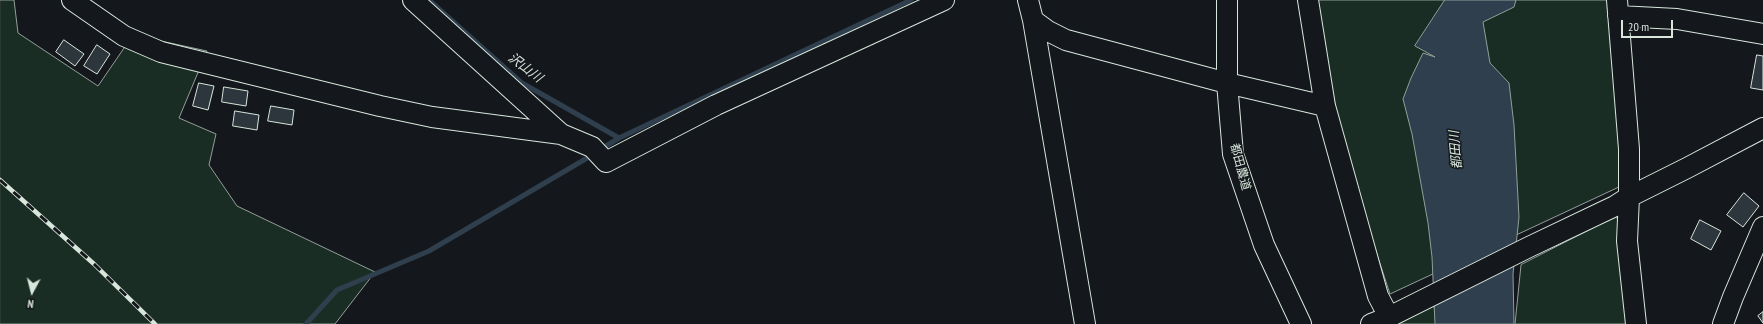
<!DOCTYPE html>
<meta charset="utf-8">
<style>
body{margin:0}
#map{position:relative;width:1763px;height:324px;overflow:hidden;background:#14181c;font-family:"PT Sans Narrow",sans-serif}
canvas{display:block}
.north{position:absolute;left:12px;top:272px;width:40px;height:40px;-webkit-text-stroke:3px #14181c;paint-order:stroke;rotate:187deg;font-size:11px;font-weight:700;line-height:16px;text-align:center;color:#d8e6dc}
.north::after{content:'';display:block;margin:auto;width:14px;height:18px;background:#d8e6dc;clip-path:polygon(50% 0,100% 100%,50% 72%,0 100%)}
.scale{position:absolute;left:1621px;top:20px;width:52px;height:18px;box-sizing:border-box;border:2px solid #d8e6dc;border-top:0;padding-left:5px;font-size:12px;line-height:14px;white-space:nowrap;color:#d8e6dc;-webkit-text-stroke:3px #14181c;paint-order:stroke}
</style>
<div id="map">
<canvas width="1763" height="324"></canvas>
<div class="north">N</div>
<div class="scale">20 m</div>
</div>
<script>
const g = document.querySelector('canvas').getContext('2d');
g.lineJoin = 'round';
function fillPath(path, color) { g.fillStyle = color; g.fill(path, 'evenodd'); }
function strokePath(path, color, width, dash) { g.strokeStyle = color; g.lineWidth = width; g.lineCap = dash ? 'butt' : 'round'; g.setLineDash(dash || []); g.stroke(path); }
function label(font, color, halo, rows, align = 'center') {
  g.font = font + ' "PT Sans Narrow","Noto Sans JP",sans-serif'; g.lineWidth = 3; g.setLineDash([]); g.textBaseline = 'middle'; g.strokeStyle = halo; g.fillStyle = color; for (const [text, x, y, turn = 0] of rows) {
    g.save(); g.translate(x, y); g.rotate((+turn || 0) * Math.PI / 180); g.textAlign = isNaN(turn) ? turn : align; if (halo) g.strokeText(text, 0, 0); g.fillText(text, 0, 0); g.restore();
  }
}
const green = new Path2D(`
 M0 0H14L18 33 98 86 133 35 207 51 179 118 216 134 209 165 237 206 375 272 335 324H0Z
 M1316 0H1612L1621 186 1390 294 1345 157Z
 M1617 216 1629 324H1515L1521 265Z
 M1434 306 1437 324H1395Z`);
const water = new Path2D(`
 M1445 0H1516L1514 7 1483 22 1490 63 1509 83 1514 125 1519 217 1513 274 1514 324H1435L1432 257 1428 223 1412 134 1403 99 1411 78 1423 53 1435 57 1415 46Z`);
const stream = new Path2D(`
 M429 0 522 83 619 138
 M601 149 619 138 911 0
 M306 324 337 290 429 251 594 154`);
const building = new Path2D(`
 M64 40 84 54 75 66 56 52Z
 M97 45 110 54 97 74 84 66Z
 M1757 55 1763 56V90L1751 88Z
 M199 83 214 86 208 110 193 106Z
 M224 87 248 91 246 106 222 102Z
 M271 106 294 110 292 125 268 121Z
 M235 111 259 115 257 130 233 126Z
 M1744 193 1759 206 1743 227 1727 215Z
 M1700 220 1721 231 1711 250 1691 239Z
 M1763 312V323L1758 316Z`);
const minor = new Path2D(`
 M72 0 124 36 161 52 380 106 432 117 561 134 592 147 606 162 716 105 944 0
 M413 0 561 134
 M1028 0 1033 20 1048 31 1066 40 1227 83 1325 106
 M1227 0V83L1233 154 1264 245 1301 324
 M1308 0 1325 106 1378 296 1389 317
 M1617 0 1629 149V197L1627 241 1636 324
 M1618 16 1677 19 1763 34
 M1033 20 1085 324
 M1371 324 1389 317 1529 247 1615 206 1629 197 1687 168 1763 128
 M1723 324 1733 297 1763 227`);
const rail = new Path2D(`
 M0 180 94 264 155 324`);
const streetNames = [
 ["都田農道",1240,167,75]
];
const waterNames = [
 ["沢山川",525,68,37],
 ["都田川",1456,150,-95]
];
fillPath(green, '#1a2d24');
strokePath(green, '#939e99', 1);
fillPath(water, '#2f3f4d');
strokePath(water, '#939e99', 1);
strokePath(stream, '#2f3f4d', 5);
fillPath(building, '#2c363c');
strokePath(building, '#d8e6dc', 1);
strokePath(minor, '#d8e6dc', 22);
strokePath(minor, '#14181c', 20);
strokePath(rail, '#d8e6dc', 4.5);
strokePath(rail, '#14181c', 3, [9]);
label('12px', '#d8e6dc', '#14181c', streetNames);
label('italic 13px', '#d8e6dc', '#14181c', waterNames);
</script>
